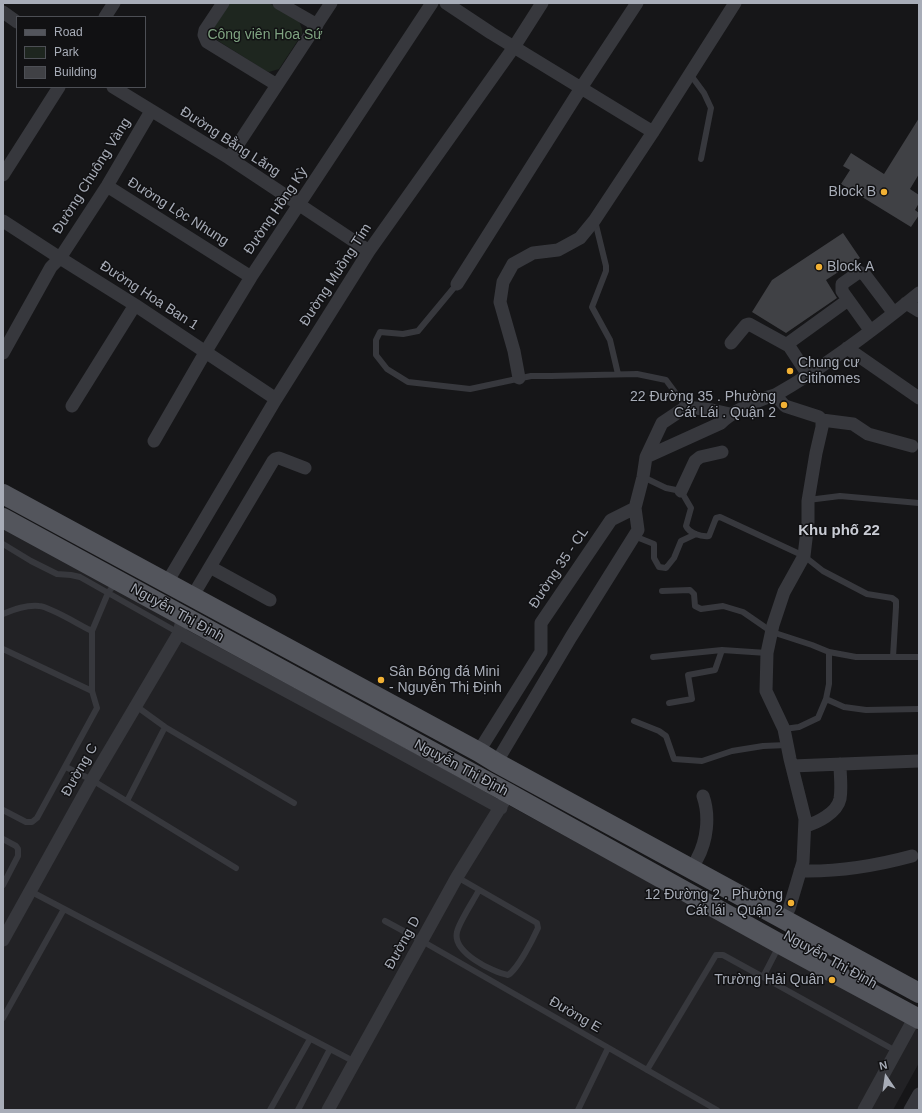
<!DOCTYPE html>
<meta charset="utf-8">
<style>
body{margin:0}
#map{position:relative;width:922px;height:1113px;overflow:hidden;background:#161618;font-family:Arial,sans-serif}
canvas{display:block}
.frame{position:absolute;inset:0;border:4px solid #a8adb8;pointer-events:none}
.legend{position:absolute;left:16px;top:16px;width:130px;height:72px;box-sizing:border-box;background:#111113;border:1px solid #4d4f55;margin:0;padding:5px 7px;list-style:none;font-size:12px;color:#a8adb8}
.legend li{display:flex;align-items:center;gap:8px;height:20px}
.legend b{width:20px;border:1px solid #4d4f55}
.north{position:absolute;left:866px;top:1057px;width:40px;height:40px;-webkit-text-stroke:3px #111113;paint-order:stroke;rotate:347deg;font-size:11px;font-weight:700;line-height:16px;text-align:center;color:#a8adb8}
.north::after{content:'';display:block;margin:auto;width:14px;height:18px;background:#a8adb8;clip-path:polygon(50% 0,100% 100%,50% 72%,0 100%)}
</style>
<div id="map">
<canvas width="922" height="1113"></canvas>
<div class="frame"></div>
<ul class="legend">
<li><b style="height:5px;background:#53555c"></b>Road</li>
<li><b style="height:11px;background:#1e261f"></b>Park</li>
<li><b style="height:11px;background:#404145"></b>Building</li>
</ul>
<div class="north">N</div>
</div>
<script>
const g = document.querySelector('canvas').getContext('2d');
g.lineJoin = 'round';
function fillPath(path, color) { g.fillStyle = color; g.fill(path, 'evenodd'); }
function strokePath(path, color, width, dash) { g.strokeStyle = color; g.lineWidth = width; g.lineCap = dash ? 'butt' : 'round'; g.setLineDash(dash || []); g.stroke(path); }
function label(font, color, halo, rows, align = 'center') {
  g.font = font + ' Arial,sans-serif'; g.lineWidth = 3; g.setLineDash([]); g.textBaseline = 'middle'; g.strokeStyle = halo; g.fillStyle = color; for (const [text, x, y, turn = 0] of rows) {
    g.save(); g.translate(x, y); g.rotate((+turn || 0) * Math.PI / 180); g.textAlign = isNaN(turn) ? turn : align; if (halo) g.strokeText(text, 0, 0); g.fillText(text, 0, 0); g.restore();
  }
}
const built = new Path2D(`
 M3 528 919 1030V1063L893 1110H3Z`);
const green = new Path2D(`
 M229 3H269L299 21 302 29V34L279 69 269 72 266 71 220 42 216 39 213 29Z`);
const building = new Path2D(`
 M919 118V174L910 189 919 195V203L915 210 919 213V215L911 227 841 184 850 170 843 166 851 153 884 174Z
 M843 233 860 258 826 280 837 298 786 333 752 312 772 280Z`);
const lane = new Path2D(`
 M690 74 704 93 711 108 701 159
 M595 221 606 266V271L592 307 610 340 618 374
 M457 284 418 331 403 334 380 332 376 340V355L387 369 408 382 470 389 531 376H551L637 374 666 380 686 407
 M643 477 666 488 681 491 691 508 686 526C689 533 701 537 709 536L716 518 720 517 804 556 823 571 867 594 892 598 896 601V607L893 657
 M808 500 840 496 919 503
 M634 536 654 544V558L659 567 666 568 674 558 681 541 696 534
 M3 544 31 561 57 574 71 575 80 577 179 633
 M662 591 690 590 694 594 695 606 701 609 723 606 743 612 772 632 812 645 829 652 856 657H919
 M3 614C15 609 26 605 39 606 49 606 81 626 92 631
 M3 649 92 691
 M653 657 722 650 767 653
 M826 699 844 707 866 710 919 709
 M669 703 692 699 688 675 715 670 722 650
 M136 706 165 727 294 803
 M634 721 659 731 666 736 674 759 702 761 732 751 763 746 787 745
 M784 729 799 727 818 718 826 699 829 684V652
 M66 767 92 780 236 868
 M127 801 165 727
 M3 810 26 822H32L37 818 97 708 92 691V631L108 593 116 582
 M3 839 16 846 18 849V856L3 885
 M457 877 537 923 538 928C533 939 518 969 508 975 492 972 452 952 457 932 459 922 474 900 479 890
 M30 891 355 1062
 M385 921 422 941 717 1110
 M779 946 763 977 896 1051
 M3 1018 64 909
 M647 1070 716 955H723L763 977
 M270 1110 310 1039
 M298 1110 330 1049
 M578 1110 608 1048`);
const street = new Path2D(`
 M223 3 205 30 204 35 207 42 277 85
 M279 3 317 25
 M446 3 491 33 653 132
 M3 12 17 22
 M105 17 114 3
 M113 87 229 158 369 251
 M229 158 331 3
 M3 175 59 87
 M107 186 251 277
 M3 221 60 258 135 305 276 399
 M457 284 581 88 637 3
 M906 303 919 311
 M870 330 842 291V284L859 272 865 275 893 312
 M731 343 746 325 749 324 789 346
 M847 348 919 398
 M3 353 51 267 60 258 107 186 151 111
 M808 375 789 346 790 342 848 300
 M519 378 514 351 500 302 503 282 513 264 533 253 558 250 580 238 594 221 653 132 735 3
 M775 395 785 406 819 417 822 420V427L816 453 808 501V522L804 556 784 592 773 625 767 653 766 691 784 729 790 759 805 819 803 862 789 909
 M72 406 135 305
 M822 420 853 424 868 434 912 446
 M154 441 206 351 251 277 432 3
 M646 457 721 423C733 411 750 404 766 398 769 396 774 396 777 394 826 366 876 328 919 293
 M681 491 695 461 700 457 722 452
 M210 567 270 600
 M172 574 276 399 369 251 514 47 542 3
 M198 587 273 461 275 459 279 458 305 468
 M179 633 381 742 501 808
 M484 743 541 652V623L611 520 635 508
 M502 753 571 637 638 530 635 508 643 477 646 457 662 423 686 407 712 410 730 414
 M792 766 919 761
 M805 826C817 823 837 813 840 799 842 788 840 775 840 764
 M697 859C707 841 710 816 703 796
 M800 871C838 872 875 866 912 856
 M3 940 92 780 179 633 183 616
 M328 1110 457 877 504 801
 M864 1110 915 1017
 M910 1110 919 1094`);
const primary = new Path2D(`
 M3 494 479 752 497 763 919 993
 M3 518 508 793 780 944 919 1019`);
const markers = [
 [884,192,4,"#f2b134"],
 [819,267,4,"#f2b134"],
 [790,371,4,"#f2b134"],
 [784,405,4,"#f2b134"],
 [381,680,4,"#f2b134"],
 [791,903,4,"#f2b134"],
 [832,980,4,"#f2b134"]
];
const parkNames = [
 ["Công viên Hoa Sứ",265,35]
];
const streetNames = [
 ["Đường Bằng Lăng",230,142,33],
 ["Đường Chuông Vàng",92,176,-58],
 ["Đường Hồng Kỳ",276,211,-56],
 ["Đường Lộc Nhung",178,212,32],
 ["Đường Muồng Tím",336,275,-57],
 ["Đường Hoa Ban 1",149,296,33],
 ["Đường 35 - CL",559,568,-56],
 ["Nguyễn Thị Định",177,613,29],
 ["Nguyễn Thị Định",461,768,28],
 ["Đường C",80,770,-60],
 ["Đường D",403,943,-61],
 ["Nguyễn Thị Định",830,960,29],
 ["Đường E",575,1015,30]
];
const poiNames = [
 ["Block B",876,192],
 ["Block A",827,267,"left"],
 ["Chung cư",798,363,"left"],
 ["Citihomes",798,379,"left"],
 ["22 Đường 35 . Phường",776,397],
 ["Cát Lái . Quận 2",776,413],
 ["Sân Bóng đá Mini",389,672,"left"],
 ["- Nguyễn Thị Định",389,688,"left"],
 ["12 Đường 2 . Phường",783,895],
 ["Cát lái . Quận 2",783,911],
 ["Trường Hải Quân",824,980]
];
const neighbourhoodNames = [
 ["Khu phố 22",839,531]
];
fillPath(built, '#222225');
fillPath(green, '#1e261f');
fillPath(building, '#404145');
strokePath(lane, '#37383d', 6);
strokePath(street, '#37383d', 13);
strokePath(primary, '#53555c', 20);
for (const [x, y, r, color] of markers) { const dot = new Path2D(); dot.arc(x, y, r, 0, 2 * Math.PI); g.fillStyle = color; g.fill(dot); strokePath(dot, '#111113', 1.5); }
label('14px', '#7fa381', '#111113', parkNames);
label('14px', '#a8adb8', '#111113', streetNames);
label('14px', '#a8adb8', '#111113', poiNames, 'right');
label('bold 15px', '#c9ccd4', '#111113', neighbourhoodNames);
</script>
